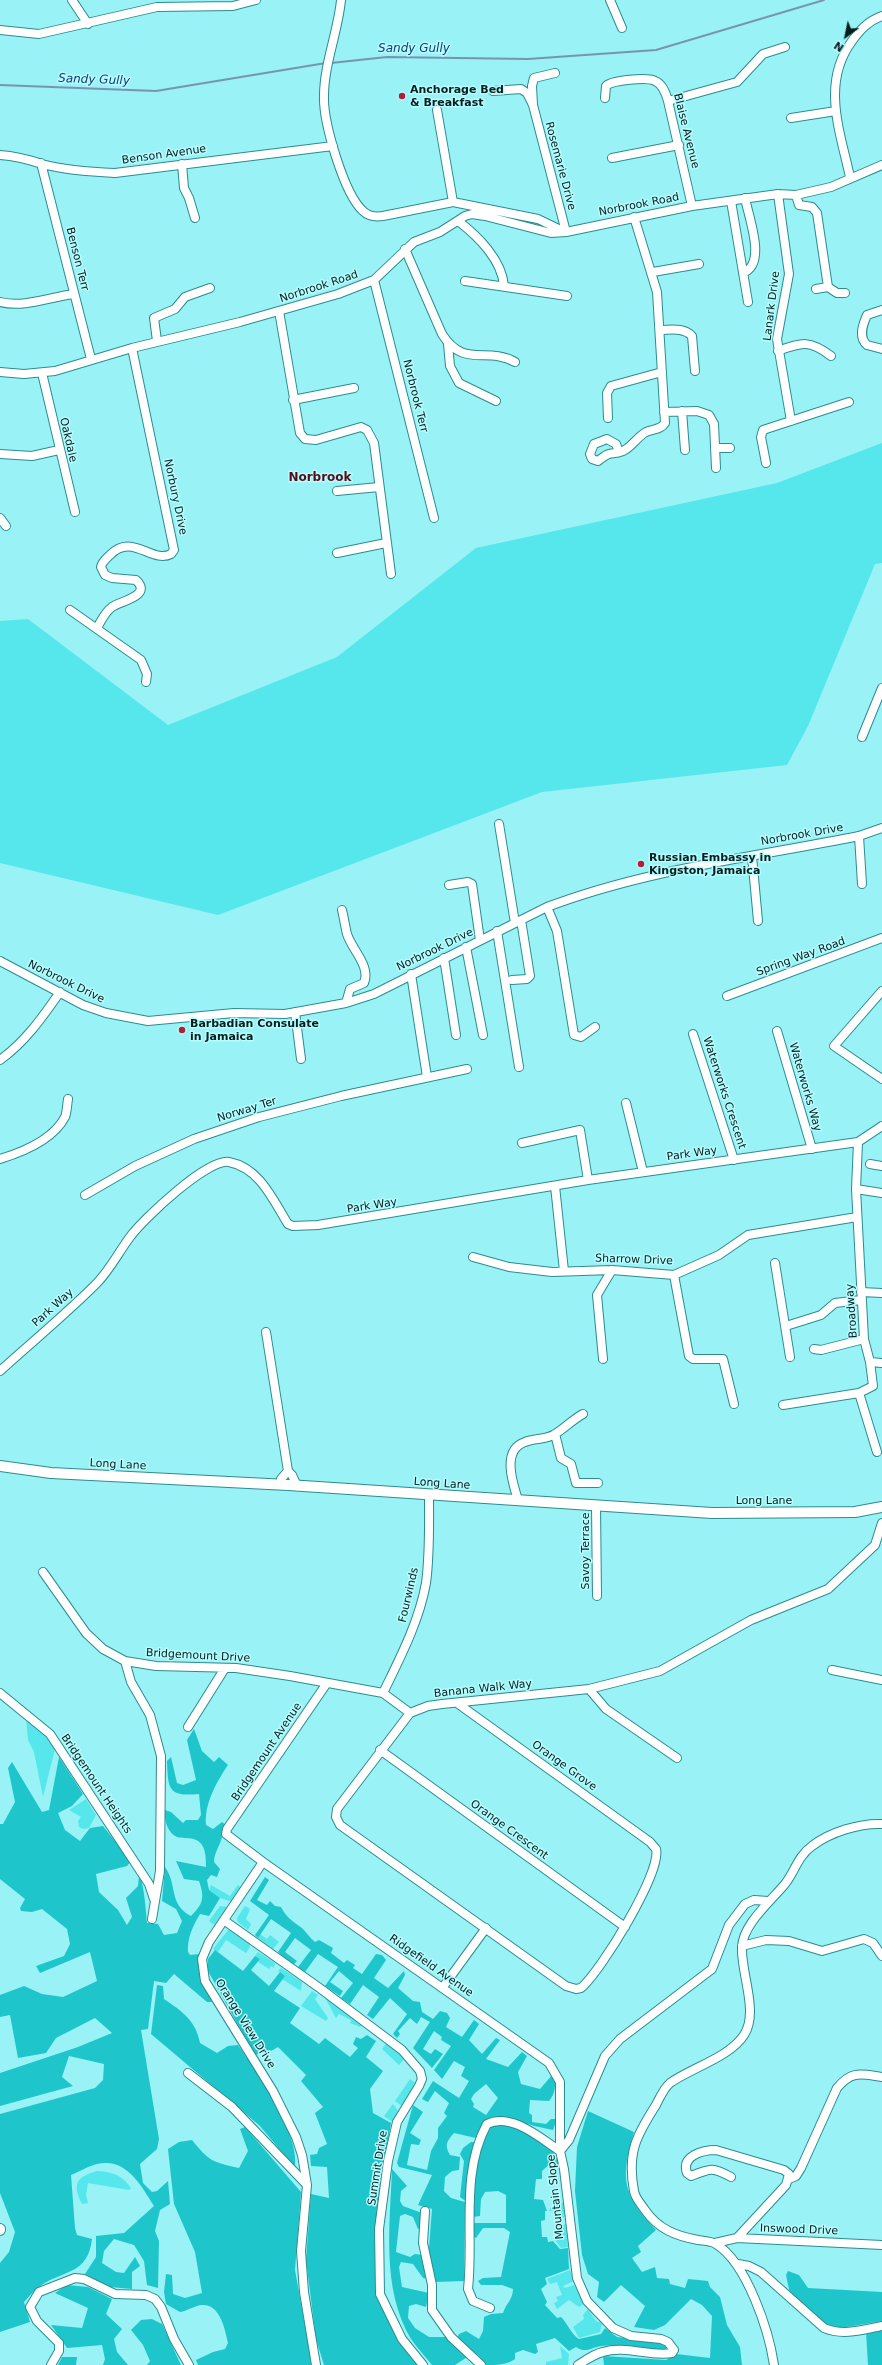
<!DOCTYPE html>
<style>
body{margin:0}
#map{position:relative;width:882px;height:2365px;overflow:hidden;background:#99f2f5;font-family:"DejaVu Sans",sans-serif}
canvas{display:block}
.north{position:absolute;left:826px;top:16px;width:40px;height:40px;-webkit-text-stroke:3px #b7fcfe;paint-order:stroke;rotate:213deg;font-size:11px;font-weight:700;line-height:16px;text-align:center;color:#021e1f}
.north::after{content:'';display:block;margin:auto;width:14px;height:18px;background:#021e1f;clip-path:polygon(50% 0,100% 100%,50% 72%,0 100%)}
</style>
<div id="map">
<canvas width="882" height="2365"></canvas>
<div class="north">N</div>
</div>
<script>
const g = document.querySelector('canvas').getContext('2d');
g.lineJoin = 'round';
function fillPath(path, color) { g.fillStyle = color; g.fill(path, 'evenodd'); }
function strokePath(path, color, width, dash) { g.strokeStyle = color; g.lineWidth = width; g.lineCap = dash ? 'butt' : 'round'; g.setLineDash(dash || []); g.stroke(path); }
function label(font, color, halo, rows, align = 'center') {
  g.font = font + ' "DejaVu Sans",sans-serif'; g.lineWidth = 3; g.setLineDash([]); g.textBaseline = 'middle'; g.strokeStyle = halo; g.fillStyle = color; for (const [text, x, y, turn = 0] of rows) {
    g.save(); g.translate(x, y); g.rotate((+turn || 0) * Math.PI / 180); g.textAlign = isNaN(turn) ? turn : align; if (halo) g.strokeText(text, 0, 0); g.fillText(text, 0, 0); g.restore();
  }
}
const green = new Path2D(`
 M882 443V563L875 564 808 726 787 765 542 792 218 915 0 863V621L28 619 168 725 337 657 476 548 777 483Z
 M26 1717 45 1733 55 1749 43 1797 34 1752 28 1740Z
 M86 1799 96 1815 89 1828 83 1829 79 1827 78 1821 81 1817 69 1810Z
 M211 1885 230 1896 238 1885 242 1888 233 1902 220 1898 209 1890Z
 M220 1906 227 1907 214 1925 209 1921Z
 M245 1906 250 1909 246 1919 251 1924 248 1930 238 1922 237 1918Z
 M229 1929 249 1943 250 1947 246 1953 226 1940 218 1952 213 1949Z
 M260 1934 267 1939 270 1935 279 1942 273 1949 258 1938Z
 M258 1952 275 1963 274 1968 271 1966 269 1969 258 1962 260 1959 255 1956Z
 M281 1968 302 1982 301 1991 282 1979 285 1976 278 1971Z
 M312 1991 318 1995 315 1999 328 2018 326 2021 301 2006Z
 M325 1998 363 2024 360 2027 350 2023 351 2020 339 2014 336 2018Z
 M387 2042 406 2057 399 2065 382 2049Z
 M410 2079 418 2085 403 2107 395 2101Z
 M393 2104 399 2112 394 2123 384 2116Z
 M97 2171C113 2172 122 2175 131 2188L129 2190 88 2183 86 2195 88 2203 82 2204C72 2184 76 2177 97 2171Z
 M564 2202 565 2217 557 2218 556 2211H549L550 2208Z
 M566 2224 568 2247 561 2248 555 2240 560 2239 559 2226Z
 M570 2270 574 2281 563 2286 565 2288 574 2285 584 2304 579 2307 569 2300 557 2309 554 2303 558 2301 556 2297 562 2295 557 2282 550 2284 547 2279Z
 M588 2309 596 2321 602 2323 600 2332 579 2338 573 2327 584 2319 583 2315Z
 M560 2346 569 2354 568 2365H546V2362L562 2358Z`);
const forest = new Path2D(`
 M194 1729 202 1751 214 1762 219 1757 228 1765C217 1781 204 1804 206 1825L213 1829 222 1822 226 1825 222 1830C224 1842 214 1850 214 1862L220 1869 217 1877 211 1875 207 1880 209 1890 220 1898 209 1916 200 1914C193 1926 187 1938 188 1952L190 1955 199 1954 202 1982 211 1996 212 2002H207L174 1974 166 1983 154 1981 148 2029 141 2030 159 2139 157 2149 140 2164 143 2183 152 2192 157 2191 168 2181 170 2204 160 2210 155 2231 159 2241 158 2288 147 2285 144 2261 134 2245 114 2239 104 2251 102 2263 116 2272 124 2273 135 2257 140 2266 132 2272V2289L110 2287 85 2274 96 2257V2236L124 2233 154 2206C141 2185 126 2157 97 2164 88 2166 79 2172 71 2175L75 2228 77 2235 92 2239C88 2275 63 2270 40 2286 34 2290 29 2297 24 2302L30 2322 0 2332V2263L9 2252 15 2232 0 2193V2114L95 2088 103 2080 104 2064 69 2056 62 2077 73 2086 0 2106V2073L78 2047 112 2033 95 2018 56 2038 46 2053 18 2058 10 2015 0 2017V1995L24 1986 42 1994 63 1997 97 1981 90 1952 40 1973 36 1966 64 1956 70 1944 67 1929 42 1909 32 1912 21 1911 20 1908 25 1899 0 1879V1824H3L15 1802 8 1768 12 1762 42 1812 49 1810 59 1757 83 1794 72 1806 58 1813 65 1830 80 1841 90 1828 103 1826 131 1861 127 1866 96 1874 99 1892 118 1910 127 1925 132 1917 126 1898 138 1886 139 1875C144 1882 146 1912 147 1923L158 1924 164 1935 177 1933 182 1921 176 1909 162 1901 165 1867C178 1885 168 1904 191 1916 203 1904 205 1898 199 1881L184 1879 176 1861 206 1867C206 1858 206 1844 196 1840 190 1837 183 1839 177 1837 167 1833 164 1819 165 1810L171 1812 183 1823 186 1820H198L201 1815 199 1794C168 1797 168 1789 167 1761L171 1757 177 1783 183 1785 196 1780 187 1740Z
 M265 1877 269 1880 257 1900 267 1905 270 1901 275 1906 281 1907C286 1917 293 1922 302 1928 306 1932 310 1938 315 1942L319 1940 333 1948 331 1953 344 1963 347 1960 355 1965 353 1968 362 1974 376 1954 382 1955 386 1960 374 1978 388 1988 404 1971 405 1975 398 1988 413 2001 420 2002 422 2012 433 2019 440 2011 447 2013 450 2018 446 2027 462 2037 474 2020 479 2024 469 2040 482 2054 496 2038 500 2040 486 2059 508 2067 522 2052 527 2056 518 2072 521 2084 540 2089 553 2074C557 2084 555 2094 549 2101L530 2100 529 2113 532 2115V2122L546 2124 551 2119H557L553 2130C542 2128 531 2125 520 2122 498 2116 484 2111 476 2138L454 2133C447 2141 444 2145 450 2155L460 2157 459 2170 452 2171 445 2177 444 2191 451 2198 465 2202 464 2281 435 2282 428 2261 432 2209 418 2205 432 2175 399 2167 397 2163 413 2105 423 2112 410 2133 421 2140 419 2145 411 2144 407 2165 427 2170 431 2151 438 2138V2128L447 2116 444 2113 449 2103 435 2091 428 2102 422 2099 433 2081 459 2098 469 2081 461 2076 465 2067 454 2061 442 2079 434 2070 451 2046 441 2040 442 2037 434 2031 423 2049 431 2054 435 2049 443 2054 432 2068 413 2048 430 2022 421 2017 417 2024 410 2018 398 2031 400 2034 397 2038 393 2034 407 2014 390 1998 373 2019 367 2015 379 1997 363 1985 350 2004 341 1998 353 1983 339 1971 330 1982 343 1991 340 1996 325 1986 338 1967 318 1954 305 1972 298 1967 311 1950 295 1938 285 1952 297 1961 293 1965 278 1952 291 1933 271 1919 258 1938 255 1935 269 1915 250 1901ZM486 2084 498 2098 486 2115 473 2107 474 2104 471 2099 474 2094Z
 M215 1950 243 1971 255 1956 260 1959 251 1970 269 1986 280 1972 285 1976 274 1991 300 2008 290 2023 319 2044 325 2038 350 2057 358 2048 353 2044 356 2037 361 2039 367 2035 376 2041 366 2057 383 2071 370 2089 373 2113 391 2123 384 2164 376 2260V2295L399 2340 419 2365H324L316 2339 306 2260 311 2194 329 2198 327 2167 311 2166 310 2155 317 2154 319 2148 327 2144 315 2113 323 2107 301 2081 306 2075 278 2047 273 2050 255 2055 208 1971V1959Z
 M157 1985 163 1986 164 1999C182 2011 196 2021 200 2043L217 2053 228 2046 238 2045C258 2074 300 2132 295 2168L260 2126 151 2034Z
 M588 2111 634 2132C620 2179 622 2194 656 2230L638 2246 641 2252 632 2258 642 2272 655 2267 657 2278 669 2279 670 2284 685 2288 688 2279 708 2281 710 2287 720 2297 727 2325 740 2347 742 2365H604L603 2356 666 2360 676 2354 710 2358 712 2316 702 2305 691 2299 665 2325 654 2330 634 2327 645 2306 621 2285 604 2302 597 2297 599 2282 588 2274 582 2255 575 2191 577 2147Z
 M503 2123C525 2132 556 2141 559 2166L552 2162 542 2171V2179H536L534 2199 543 2200 547 2211H545V2220L541 2221 542 2237H547L548 2242 553 2241 560 2249 568 2248 569 2269 545 2278 547 2284 541 2289 547 2302 545 2305 557 2318 561 2317C568 2324 571 2334 579 2339L601 2334 605 2328 617 2337 662 2343 667 2347 665 2350C645 2349 622 2344 602 2346 591 2347 587 2354 576 2347L569 2351 555 2338 536 2344 538 2352 535 2354 523 2350 515 2353V2359C507 2365 496 2365 486 2365L479 2356 457 2338 459 2334 466 2331 479 2339 483 2331 484 2317 491 2314 503 2313C506 2304 513 2299 513 2289L502 2285H481L478 2281 483 2278 501 2277 510 2232 504 2228H483L476 2238 472 2235 473 2223H506V2195L498 2191 485 2192 481 2199 480 2216 473 2217 477 2154 488 2126Z
 M245 2127 301 2192 295 2270 312 2365H198L196 2360 213 2352 225 2349 228 2343C225 2329 220 2303 201 2305 194 2306 187 2311 180 2312L166 2304 164 2292 166 2274 172 2275 173 2294 185 2298 202 2293 195 2252 174 2204 168 2149 179 2142 192 2140C209 2161 212 2162 239 2168L248 2151 240 2129Z
 M471 2142H475L468 2203 460 2197 464 2161 460 2154 463 2148Z
 M392 2169 407 2186 401 2191 400 2201 403 2206 422 2213 421 2229H418L413 2217 405 2214 400 2216 396 2252 410 2257 415 2254 423 2255 428 2279 423 2278 413 2264 401 2262 399 2267 402 2287 429 2293 426 2307 416 2304 409 2306 408 2318 415 2328 429 2337H446L469 2356 455 2365H432C425 2356 417 2348 411 2339 381 2289 390 2224 392 2169Z
 M788 2271 799 2275 808 2288 882 2292V2321L835 2329 825 2325 790 2294 786 2275Z
 M67 2285 88 2287 112 2299 106 2314 122 2329 114 2339 117 2352 128 2365H103L105 2359 102 2345 67 2348 51 2325 82 2328 88 2308 55 2293Z
 M152 2319 162 2324 181 2365H147L150 2361 143 2345 131 2330 141 2320Z
 M882 2330V2365H868L866 2332Z
 M62 2357H77L76 2365H58Z`);
const stream = new Path2D(`
 M331 63 387 57 528 59 656 50 824 0
 M0 85 156 91 326 63`);
const minor = new Path2D(`
 M72 0 88 24
 M341 0C338 32 324 64 324 96 323 122 344 194 363 211 368 216 376 217 383 216L453 202 538 219 565 232
 M610 0 622 28
 M0 30 39 34 157 7 233 6 256 0
 M493 91 521 89 527 93 533 105 566 232
 M605 98 606 86C612 80 647 77 655 81 663 84 666 94 668 101L692 206
 M668 101 737 82 763 54 785 47
 M533 105 532 86 534 78 555 73
 M437 110 453 202
 M791 118 836 111
 M0 155C15 156 27 159 42 164 65 170 91 172 115 173L333 146
 M612 158 679 145
 M41 163 91 359
 M182 164 184 188 189 198 195 218
 M850 177C840 131 821 83 852 41 860 30 868 21 882 16
 M778 194 789 274 777 339 791 421
 M796 195 799 205 812 207 817 213 828 287 837 293H845
 M731 201 748 302
 M458 221C478 236 502 260 504 286
 M405 249 442 334C464 369 486 346 515 362
 M653 272 699 264
 M743 273C767 264 749 219 745 198
 M374 280 434 518
 M465 281 567 296
 M816 289 828 287
 M0 302C24 308 50 297 74 294
 M882 310 867 315C863 324 858 337 867 345L882 349
 M279 311 300 433 305 439 316 440 361 427 367 430 374 443 391 574
 M660 330C671 330 683 327 692 336L695 371
 M157 341 154 318 175 309 185 297 210 288
 M448 344 450 366 459 383 496 401
 M778 351C802 342 810 340 831 356
 M0 372 24 374 55 371 132 348 240 322 338 294 374 280 414 242 440 232 465 216 472 214 485 216 551 233 566 232 692 206 778 194 796 195 831 187 882 165
 M42 373 75 512
 M293 400 354 388
 M682 411 685 450
 M664 412 697 411 709 415 714 424 716 468
 M608 418 607 393 611 386 662 372
 M715 448H730
 M619 452 616 444 607 439 594 444 590 454 592 459 598 461C613 449 610 456 623 451 632 447 637 437 646 432 652 429 661 430 665 423L657 292 634 217
 M0 454 32 456 59 450
 M766 463 761 437 763 430 849 402
 M337 491 379 487
 M0 518 6 526
 M337 553 386 543
 M70 610 141 660 147 674 146 682
 M97 628C101 621 105 612 112 607 120 601 153 596 136 580L112 578 105 575 101 567C102 562 106 559 110 555 132 532 152 564 171 554L174 550 132 348
 M862 737 882 688
 M499 824 515 923
 M859 836 862 884
 M752 856 758 921
 M449 885 468 882 472 884 480 940
 M547 907 557 931 574 1035 581 1037 595 1027
 M342 910C344 918 345 926 347 934 352 950 371 966 364 983L350 989 346 1003
 M497 931 519 1067
 M466 947 483 1035
 M444 958 456 1035
 M0 961 83 1005 106 1013 148 1021 234 1013 285 1014 346 1003 374 994 547 907C647 869 755 857 859 836L882 828
 M411 974 427 1077
 M512 980 527 979 530 976 521 920
 M882 991 834 1046 882 1079
 M727 996 882 938
 M295 1012 301 1059
 M777 1031 812 1149
 M693 1034 734 1160
 M0 1060C25 1042 42 1018 60 992
 M626 1103 643 1172
 M522 1143 580 1130 588 1180
 M0 1159C23 1152 53 1140 65 1117 67 1112 67 1105 68 1099
 M870 1164 882 1166
 M555 1186 564 1271
 M856 1189 882 1193
 M85 1195 135 1166 194 1139 259 1117 341 1096 467 1069
 M473 1257 509 1267 552 1272 612 1270 674 1275 719 1255 748 1235 857 1217
 M775 1263 790 1357
 M674 1275 689 1356 693 1359H723L734 1404
 M861 1292 882 1293
 M786 1326 821 1315 835 1303 861 1300
 M266 1332 288 1471 292 1475 297 1486
 M814 1349 821 1350 864 1339
 M603 1359 597 1295 612 1270
 M870 1362 882 1363
 M0 1371C32 1342 66 1314 96 1284 110 1270 118 1253 130 1237 143 1219 208 1158 229 1162 260 1168 273 1200 288 1224L293 1226 318 1225 588 1180 858 1142 882 1126
 M859 1393 877 1452
 M783 1405 859 1393 873 1386 870 1362 864 1339 856 1189 858 1142
 M555 1434 561 1458 571 1464 576 1483H598
 M281 1485V1479L288 1471
 M518 1500C513 1484 501 1450 525 1442 535 1438 546 1440 555 1434 565 1428 572 1420 583 1414
 M596 1505 597 1596
 M43 1572 86 1633 103 1649 125 1661 156 1666 236 1668 290 1676 383 1693 410 1713
 M125 1661 131 1682 150 1715 161 1756 160 1871 152 1919
 M832 1670 882 1680
 M327 1683 227 1829 226 1834 263 1862 549 2063 560 2082V2151L564 2169 577 2278 587 2301 613 2328 631 2336 661 2339 668 2342 674 2350 672 2353C650 2357 625 2345 603 2352 594 2354 586 2360 578 2365
 M589 1689 606 1709 677 1758
 M0 1693 50 1734 149 1884 154 1899
 M383 1693C400 1658 419 1622 426 1583 430 1554 429 1524 429 1495
 M457 1703 650 1842 656 1849C662 1872 601 1971 581 1988L576 1989 566 1986 340 1825 336 1817 337 1809 410 1713 428 1706 442 1704 589 1689 660 1671 751 1620 828 1589 875 1545 882 1523
 M188 1727 225 1668
 M380 1750 625 1927
 M263 1862 209 1942 202 1959 205 1981 273 2091 296 2137 302 2155 307 2185 301 2251 304 2292 316 2365
 M225 1921 321 1989 402 2050 420 2071 422 2079 419 2086 397 2122 388 2161 379 2229 380 2294 402 2339 423 2365
 M742 1946 766 1940 789 1941 822 1951 864 1939 873 1943 882 1956
 M443 1987 486 1928
 M188 2073 232 2107 306 2184
 M560 2151 569 2140 605 2056 620 2039 712 1969 729 1925 745 1904 754 1900 768 1901
 M731 2177C713 2167 711 2168 691 2176L687 2173C681 2156 702 2150 716 2150L784 2170 789 2174 786 2185 737 2238
 M789 2179 796 2176 801 2168 837 2088C852 2070 861 2074 882 2077
 M425 2211 423 2243 432 2285V2310L451 2337 481 2365
 M715 2243 737 2238 882 2245
 M738 2264 749 2266 761 2272 824 2328C843 2336 862 2330 882 2326
 M490 2308 473 2301 468 2289C474 2235 460 2173 487 2124 511 2112 540 2138 560 2151
 M51 2365 59 2351V2343L37 2321 30 2307 39 2292 75 2278 84 2279 115 2294 146 2295 155 2299 161 2307 174 2339 189 2365
 M774 2365C769 2331 747 2263 716 2244 711 2241 704 2241 698 2240 676 2236 658 2229 645 2210 641 2204 635 2198 634 2191 627 2153 636 2136 656 2105 660 2097 664 2088 670 2083 691 2068 730 2057 744 2035 759 2012 741 1974 742 1948 742 1925 771 1901 785 1884 795 1871 798 1856 812 1846 830 1832 860 1823 882 1824`);
const major = new Path2D(`
 M0 1466 51 1473 288 1485 712 1513 855 1512 882 1507
 M0 2229V2230`);
const markers = [
 [402,96,4,"#b11e38"],
 [641,864,4,"#b11e38"],
 [182,1030,4,"#b11e38"]
];
const poiNames = [
 ["Anchorage Bed",410,90],
 ["& Breakfast",410,103],
 ["Russian Embassy in",649,858],
 ["Kingston, Jamaica",649,871],
 ["Barbadian Consulate",190,1024],
 ["in Jamaica",190,1037]
];
const streetNames = [
 ["Blaise Avenue",686,131,76],
 ["Benson Avenue",164,155,-8],
 ["Rosemarie Drive",560,166,75],
 ["Norbrook Road",639,205,-11],
 ["Benson Terr",77,259,76],
 ["Norbrook Road",319,287,-18],
 ["Lanark Drive",772,306,-83],
 ["Norbrook Terr",415,396,76],
 ["Oakdale",68,440,77],
 ["Norbury Drive",175,497,78],
 ["Norbrook Drive",802,835,-10],
 ["Norbrook Drive",435,950,-26],
 ["Spring Way Road",801,957,-20],
 ["Norbrook Drive",66,982,26],
 ["Waterworks Way",805,1087,74],
 ["Waterworks Crescent",724,1093,72],
 ["Norway Ter",247,1110,-17],
 ["Park Way",692,1154,-8],
 ["Park Way",372,1206,-9],
 ["Sharrow Drive",634,1260,2],
 ["Park Way",53,1308,-42],
 ["Broadway",852,1311,-94],
 ["Long Lane",118,1465,3],
 ["Long Lane",442,1484,4],
 ["Long Lane",764,1501],
 ["Savoy Terrace",586,1551,-90],
 ["Fourwinds",409,1595,-77],
 ["Bridgemount Drive",198,1656,3],
 ["Banana Walk Way",483,1689,-6],
 ["Bridgemount Avenue",267,1752,-56],
 ["Orange Grove",564,1766,36],
 ["Bridgemount Heights",96,1784,56],
 ["Orange Crescent",509,1830,36],
 ["Ridgefield Avenue",431,1966,35],
 ["Orange View Drive",245,2024,58],
 ["Summit Drive",378,2168,-81],
 ["Mountain Slope",556,2197,-96],
 ["Inswood Drive",799,2230,2]
];
const waterNames = [
 ["Sandy Gully",414,49],
 ["Sandy Gully",94,80,2]
];
const neighbourhoodNames = [
 ["Norbrook",320,478]
];
fillPath(green, '#55e7ec');
fillPath(forest, '#1ec6cb');
strokePath(stream, '#7994af', 2);
strokePath(minor, '#2c8c8e', 10);
strokePath(major, '#2c8c8e', 12);
strokePath(minor, '#fff', 8);
strokePath(major, '#fff', 10);
for (const [x, y, r, color] of markers) { const dot = new Path2D(); dot.arc(x, y, r, 0, 2 * Math.PI); g.fillStyle = color; g.fill(dot); strokePath(dot, '#b7fcfe', 1.5); }
label('bold 11px', '#021e1f', '#b7fcfe', poiNames, 'left');
label('11px', '#021e1f', '#b7fcfe', streetNames);
label('italic 12px', '#123c77', '#b7fcfe', waterNames);
label('bold 12px', '#530e18', '#b7fcfe', neighbourhoodNames);
</script>
